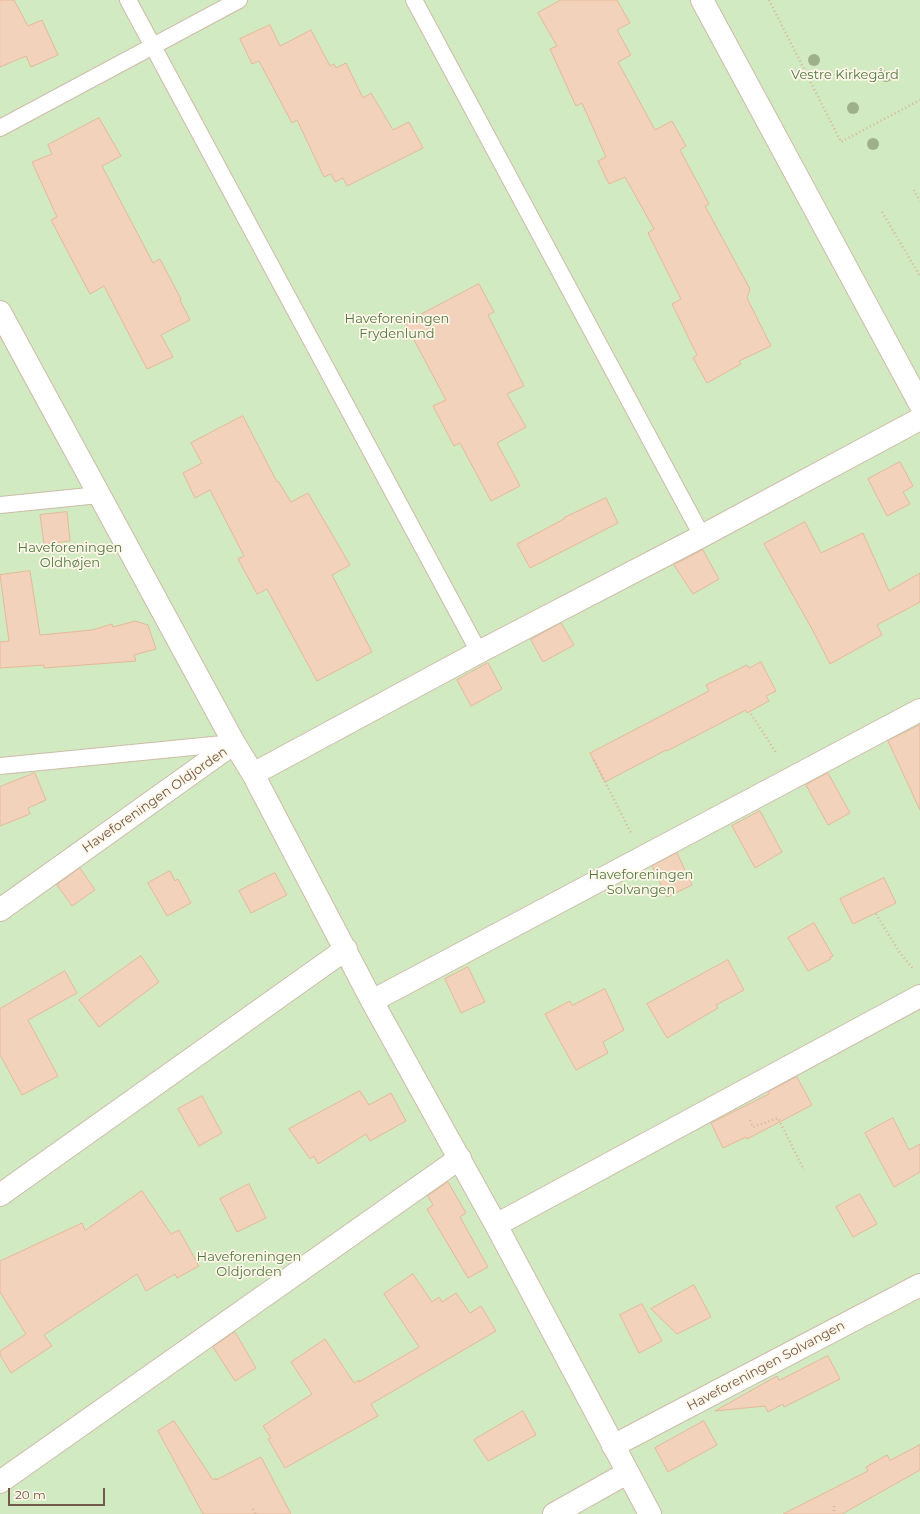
<!DOCTYPE html>
<meta charset="utf-8">
<style>
body{margin:0}
#map{position:relative;width:920px;height:1514px;overflow:hidden;background:#fcf3e3;font-family:Montserrat,sans-serif}
canvas{display:block}
.scale{position:absolute;left:8px;top:1488px;width:97px;height:18px;box-sizing:border-box;border:2px solid #745a49;border-top:0;padding-left:5px;font-size:12px;line-height:14px;white-space:nowrap;color:#745a49;-webkit-text-stroke:3px #fff7e9;paint-order:stroke}
</style>
<div id="map">
<canvas width="920" height="1514"></canvas>
<div class="scale">20 m</div>
</div>
<script>
const g = document.querySelector('canvas').getContext('2d');
g.lineJoin = 'round';
function fillPath(path, color) { g.fillStyle = color; g.fill(path, 'evenodd'); }
function strokePath(path, color, width, dash) { g.strokeStyle = color; g.lineWidth = width; g.lineCap = dash ? 'butt' : 'round'; g.setLineDash(dash || []); g.stroke(path); }
function label(font, color, halo, rows, align = 'center') {
  g.font = font + ' Montserrat,sans-serif'; g.lineWidth = 3.5; g.setLineDash([]); g.textBaseline = 'middle'; g.strokeStyle = halo; g.fillStyle = color; for (const [text, x, y, turn = 0] of rows) {
    g.save(); g.translate(x, y); g.rotate((+turn || 0) * Math.PI / 180); g.textAlign = isNaN(turn) ? turn : align; if (halo) g.strokeText(text, 0, 0); g.fillText(text, 0, 0); g.restore();
  }
}
const green = new Path2D(`
 M0 0H920V1514H0Z`);
const building = new Path2D(`
 M0 0H14L28 26 42 20 58 55 31 67 26 56 0 67Z
 M561 0H617L630 23 617 30 631 55 618 62 655 130 672 121 686 146 680 150 709 204 705 206 750 289 747 298 771 346 739 361 741 364 707 383 693 358 697 355 672 304 681 299 648 233 654 229 625 177 609 184 598 161 606 157 582 103 576 106 550 49 557 46 538 13Z
 M270 25 280 46 311 30 330 66 334 64 336 68 346 63 363 98 371 93 393 130 409 122 423 148 347 186 343 178 335 182 331 174 324 177 297 120 292 123 259 61 252 64 240 39Z
 M99 118 121 156 102 166 153 263 160 259 181 299 180 300 190 320 161 335 173 357 147 369 104 286 90 294 51 220 57 217 32 162 52 154 48 145Z
 M479 284 494 312 488 315 524 386 507 394 526 427 497 443 520 486 491 501 460 443 454 446 433 406 446 400 405 323Z
 M243 416 277 482 278 481 291 502 308 493 350 565 332 575 372 652 317 681 267 589 257 594 238 559 244 556 210 490 195 498 183 473 202 463 191 443Z
 M900 462 913 486 903 492 910 504 887 516 868 479Z
 M606 498 618 523 530 568 517 544 564 519V518Z
 M67 512 70 541 44 544 40 515Z
 M805 522 821 553 863 533 889 591 920 573V602L877 625 882 635 830 664 812 629 764 544Z
 M703 550 719 579 693 594 674 565Z
 M30 571 40 635 92 630 112 624 113 627 135 621 148 625 156 649 134 655 136 661 44 668V665L0 668V642L9 641 0 575Z
 M561 623 574 645 543 662 531 640Z
 M761 662 776 691 766 696 769 701 747 713 746 710 667 751 666 750 605 782 590 753 709 691 706 685 747 665 749 668Z
 M488 663 502 689 471 706 457 680Z
 M920 725V810L888 741Z
 M35 773 46 800 28 808 30 814 0 826V787Z
 M828 773 850 813 828 825 806 785Z
 M760 811 782 852 755 868 732 826Z
 M677 853 692 885 667 897 652 866Z
 M80 868 95 890 72 906 57 885Z
 M170 871 175 881 178 879 191 903 167 916 148 883Z
 M275 873 287 895 251 913 239 891Z
 M884 878 896 903 853 924 840 899Z
 M814 923 833 956 830 957 831 959 808 971 788 938Z
 M141 956 159 982 99 1027 79 1000Z
 M728 960 744 990 716 1005 718 1008 667 1038 647 1004Z
 M468 967 485 1002 461 1013 445 979Z
 M65 971 77 993 28 1020 58 1076 22 1095 0 1055V1009Z
 M605 989 624 1030 603 1042 608 1053 576 1070 545 1014 570 1001 572 1005Z
 M797 1077 812 1105 747 1139 746 1137 723 1148 711 1123 769 1094 768 1092Z
 M360 1091 369 1105 391 1093 406 1121 370 1141 366 1134 318 1164 314 1156 310 1159 289 1129Z
 M202 1096 222 1133 199 1146 178 1109Z
 M893 1118 909 1150 920 1144V1172L894 1187 865 1133Z
 M448 1182 466 1213 460 1217 488 1267 468 1278 427 1209 433 1205 428 1196Z
 M249 1184 266 1218 237 1232 220 1199Z
 M142 1191 171 1234 179 1230 199 1266 177 1278 175 1274 146 1291 137 1274 44 1335 52 1346 11 1373 0 1355V1351L26 1334 0 1292V1261L82 1223 85 1230Z
 M860 1194 877 1224 853 1237 836 1207Z
 M413 1274 432 1302 439 1297 442 1302 456 1293 470 1313 481 1306 496 1331 371 1404 378 1416 285 1468 268 1439 271 1438 263 1426 312 1394 291 1362 325 1339 354 1383 359 1380V1382L419 1347 384 1294Z
 M694 1285 711 1317 677 1334 651 1309Z
 M642 1304 662 1341 639 1353 620 1315Z
 M235 1332 256 1368 235 1381 213 1347Z
 M828 1356 840 1379 784 1407 783 1404 768 1412 765 1406 715 1411 777 1376 779 1380Z
 M523 1411 536 1435 488 1461 474 1440Z
 M174 1421 213 1480 216 1478V1480L261 1457 291 1514H203L158 1431Z
 M704 1421 717 1445 668 1472 655 1448Z
 M920 1445V1470L842 1514H783L868 1471 866 1467 887 1455 890 1460Z`);
const path = new Path2D(`
 M769 0 841 142 920 100
 M914 190 920 201
 M882 212 920 276
 M751 714 777 754
 M594 760 631 833
 M876 914 900 953 914 970
 M750 1120 753 1127 778 1118 804 1170
 M834 1506V1514
 M253 1509 256 1514`);
const lane = new Path2D(`
 M128 0 479 652
 M414 0 702 536
 M0 128 239 0
 M0 505 99 495
 M0 766 233 743`);
const street = new Path2D(`
 M702 0 920 404
 M0 312 234 743 253 774 372 1001 496 1225 650 1514
 M253 774 479 652 702 536 920 419
 M0 910 234 743
 M372 1001 920 710
 M0 1195 346 949
 M496 1225 920 996
 M613 1446 920 1285
 M0 1482 460 1158
 M554 1514 627 1473`);
const trees = [
 [814,60],
 [886,76],
 [853,108],
 [873,144]
];
const parkNames = [
 ["Vestre Kirkegård",845,75],
 ["Haveforeningen",397,319],
 ["Frydenlund",397,334],
 ["Haveforeningen",70,548],
 ["Oldhøjen",70,563],
 ["Haveforeningen",641,875],
 ["Solvangen",641,890],
 ["Haveforeningen",249,1257],
 ["Oldjorden",249,1272]
];
const streetNames = [
 ["Haveforeningen Oldjorden",155,800,-35],
 ["Haveforeningen Solvangen",766,1366,-28]
];
fillPath(green, '#d1eac1');
fillPath(building, '#f2d2ba');
strokePath(building, '#e5b99a', 1);
strokePath(lane, '#cebba9', 18);
strokePath(street, '#cebba9', 24);
strokePath(path, '#d7b59d', 2.5, [1, 3]);
strokePath(lane, '#fff', 16);
strokePath(street, '#fff', 22);
g.fillStyle = '#9db08a';
for (const [x, y] of trees) { g.beginPath(); g.arc(x, y, 6, 0, 2 * Math.PI); g.fill(); }
label('13px', '#507a41', '#fff7e9', parkNames);
label('13px', '#745a49', '#fff7e9', streetNames);
</script>
